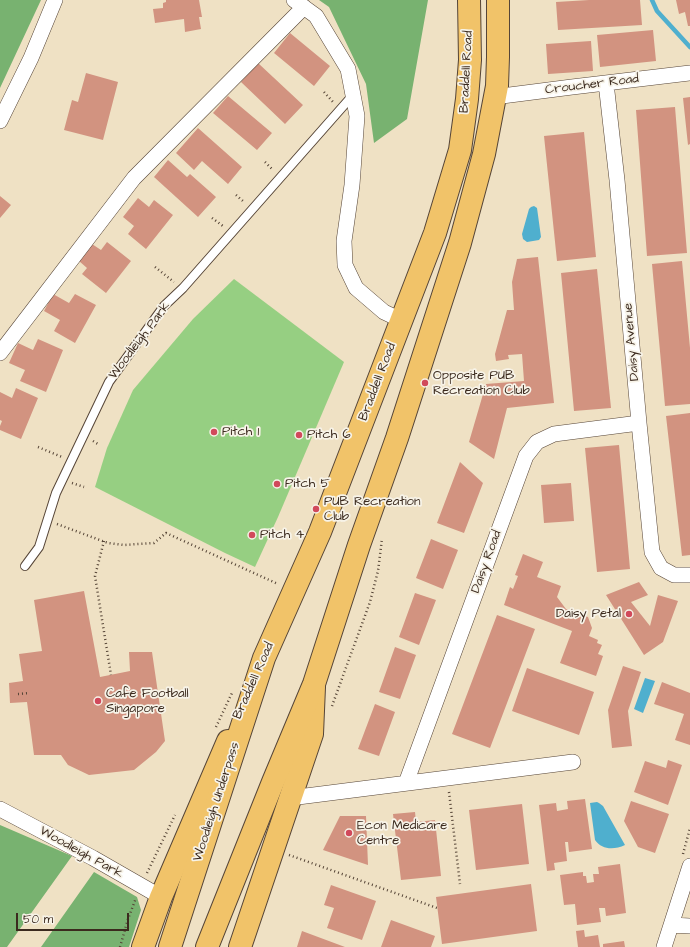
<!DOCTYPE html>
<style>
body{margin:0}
#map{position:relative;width:690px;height:947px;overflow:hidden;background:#efe1c4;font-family:"Architects Daughter",sans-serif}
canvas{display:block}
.scale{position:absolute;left:16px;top:913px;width:113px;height:18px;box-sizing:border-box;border:2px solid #3b2a1e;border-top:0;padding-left:5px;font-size:12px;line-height:14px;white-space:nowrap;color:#3b2a1e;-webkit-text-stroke:3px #f7f3e8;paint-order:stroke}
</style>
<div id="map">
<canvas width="690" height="947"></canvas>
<div class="scale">50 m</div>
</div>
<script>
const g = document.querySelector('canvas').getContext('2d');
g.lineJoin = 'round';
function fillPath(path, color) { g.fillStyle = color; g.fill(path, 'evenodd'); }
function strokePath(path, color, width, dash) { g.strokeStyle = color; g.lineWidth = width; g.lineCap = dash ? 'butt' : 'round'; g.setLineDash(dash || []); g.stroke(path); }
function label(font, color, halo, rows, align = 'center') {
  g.font = font + ' "Architects Daughter",sans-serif'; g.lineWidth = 3.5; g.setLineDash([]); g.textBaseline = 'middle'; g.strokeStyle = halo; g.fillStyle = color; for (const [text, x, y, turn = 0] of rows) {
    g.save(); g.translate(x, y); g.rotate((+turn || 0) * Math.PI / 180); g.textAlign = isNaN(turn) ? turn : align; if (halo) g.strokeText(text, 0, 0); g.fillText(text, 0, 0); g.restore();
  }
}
const green = new Path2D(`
 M234 279 344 362 278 517 255 567 225 553 95 487 107 448 133 390 193 319Z`);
const forest = new Path2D(`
 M0 0H41L0 88Z
 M319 0H428L407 119 374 143 366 84 329 7Z
 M0 825 72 856 7 947H0Z
 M94 872 137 897 141 910 129 947H41Z`);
const water = new Path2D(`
 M534 206 537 208 541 237 539 240 527 242 523 239 522 234 529 209 531 207Z
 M645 678 655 681 643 713 634 709Z
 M597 802 599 803 603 806 625 845C614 850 602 850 595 840L590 803Z`);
const stream = new Path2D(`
 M652 0 657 11 690 47`);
const building = new Path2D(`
 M166 0H199L202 17H199L201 29 185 32 184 19 155 23 153 9 163 8V3L166 2Z
 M589 0H640L642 25 558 30 556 2Z
 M676 0H690V26H688L685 12 679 14Z
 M653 30 656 61 600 67 597 35Z
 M290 33 330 66 314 86 274 53Z
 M591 41 593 71 548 74 546 44Z
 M258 63 303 105 285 124 241 82Z
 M86 73 118 82 103 140 64 130 72 100 78 102Z
 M228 96 272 133 257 150 213 113Z
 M690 97V144L688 145 683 98Z
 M675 107 687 253 647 256 636 110Z
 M198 128 242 167 228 184 202 161 194 170 176 153Z
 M584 132 596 257 557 261 544 136Z
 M168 160 187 177 190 174 216 197 198 217 154 177Z
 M0 196 11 205 0 218Z
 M138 198 149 207 154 200 173 215 146 249 128 234 134 226 123 217Z
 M107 242 131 261 106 293 82 274 87 268 79 261 92 244 101 250Z
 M538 257 554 403 507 408 494 459 469 442 486 384 524 381 522 354 508 355 509 359 496 361 495 354 507 310H514L512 282 517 259Z
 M682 261 690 348V404L665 406 652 264Z
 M597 269 611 408 574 411 561 273Z
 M53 294 69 303 75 294 96 305 75 343 54 331 60 320 44 311Z
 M38 339 63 350 46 392 20 381 25 370 9 363 18 343 33 350Z
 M16 388 38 398 21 439 0 430V426L2 421 0 420V392L12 398Z
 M690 413V555L682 556 666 416Z
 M619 445 630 569 597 572 585 448Z
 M460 462 483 483 464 533 437 523Z
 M571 483 574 521 544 523 541 485Z
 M431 539 458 550 443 589 416 578Z
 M523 554 543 562 537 577 561 586 557 597 566 609 588 617 592 628 589 636 598 640 597 643 602 645 598 654 603 656 596 676 560 663 572 631 504 605 510 587 513 589 518 576 515 575Z
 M639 582 648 595 631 602 650 626 658 595 678 601 663 642 644 655 606 595Z
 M84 591 100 677 130 671 129 652H152L165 741 156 752 134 770 89 775 68 765 61 755H34L27 702 10 703 9 683 23 681 19 654 42 651 34 600Z
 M415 593 436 600 419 645 399 637Z
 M497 615 535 629 490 748 452 734Z
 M395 647 416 655 400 699 379 692Z
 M623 666 641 672 628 711 632 746 612 748 608 710Z
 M527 668 594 692 579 735 512 711Z
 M662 682 690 693V745L675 740 684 714 654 704Z
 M375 704 395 712 379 756 358 749Z
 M668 760 682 765 668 805 634 792 645 761 666 768Z
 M585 799 592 849 569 852 568 842H565L567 861 554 863 555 870 547 871 539 805 556 803 557 811 568 809 567 801Z
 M631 801 669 814 655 853 638 847 624 821Z
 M522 804 529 864 476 870 469 810Z
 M415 812 416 822 435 820 441 876 401 880 393 814Z
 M340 816H366L368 865 323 850Z
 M620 864 626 913 606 916 605 908H599L601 922 577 925 575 904 564 905 560 875 583 872V876H586L587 883 594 882 593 874H599L598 867Z
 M531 884 537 931 442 944 436 897Z
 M331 885 376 901 362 940 327 928 334 908 324 905Z
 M391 920 435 936 431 947H381Z
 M584 930 585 937 598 935 600 947H578L576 931Z
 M302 931 345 947H297Z
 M624 941 625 947H603V944Z`);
const path = new Path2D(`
 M324 92 333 102
 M265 162 273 170
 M236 195 244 202
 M212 218 223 226
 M155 267 174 282
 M93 441 98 444
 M38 447 62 457
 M72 483 84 487
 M57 524 97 539 108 543 124 545 154 543 166 533 278 584
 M104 541 95 576 111 675
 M18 694 29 693
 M332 706 370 602 378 571 382 539
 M216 727 232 693
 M449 792 460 884
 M683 854 690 828
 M289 855 437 908
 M147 873 175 815
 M120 947 128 919 136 898`);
const service = new Path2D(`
 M25 566 39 547 56 493 109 382 164 306 183 288 353 95`);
const minor = new Path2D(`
 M294 0 316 16 348 69 353 95 357 116 352 185 344 241 345 265 356 288 384 312 401 320
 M606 83 617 180 639 423 652 552 661 568 674 575H690
 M494 97 572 87 690 73
 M0 121 31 58 55 0
 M0 353 134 178 304 7
 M406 783 526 456 537 442 554 434 639 423
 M290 798 573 762
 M0 809 93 858 161 897
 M672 925 690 926
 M664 947 690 866`);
const primary = new Path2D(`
 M143 947 161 897 228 741
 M240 947 312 734 314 687`);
const trunk = new Path2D(`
 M170 947 264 658 320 532 435 233 460 150 467 99 470 60 469 0
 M207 947 273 782 314 684 359 545 397 438 460 243 484 154 497 86 498 57V0`);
const markers = [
 [425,383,4,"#d1495b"],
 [214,432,4,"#d1495b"],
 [299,435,4,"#d1495b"],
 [277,484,4,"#d1495b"],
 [316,509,4,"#d1495b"],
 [252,535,4,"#d1495b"],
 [629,614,4,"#d1495b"],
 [98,701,4,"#d1495b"],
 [349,833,4,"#d1495b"]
];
const streetNames = [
 ["Braddell Road",467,72,-87],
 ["Croucher Road",592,85,-7],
 ["Woodleigh Park",140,341,-53],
 ["Daisy Avenue",632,342,-95],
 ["Braddell Road",378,382,-69],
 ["Daisy Road",487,562,-70],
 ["Braddell Road",254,681,-66],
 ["Woodleigh Underpass",217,802,-72],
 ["Woodleigh Park",81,853,29]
];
const poiNames = [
 ["Opposite PUB",433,376],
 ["Recreation Club",433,391],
 ["Pitch 1",222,432],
 ["Pitch 6",307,435],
 ["Pitch 5",285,484],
 ["PUB Recreation",324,502],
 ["Club",324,517],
 ["Pitch 4",260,535],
 ["Daisy Petal",621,614,"right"],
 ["Cafe Football",106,694],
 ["Singapore",106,709],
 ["Econ Medicare",357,826],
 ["Centre",357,841]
];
fillPath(green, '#96cf82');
fillPath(forest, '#78b270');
fillPath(water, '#4fafce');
strokePath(stream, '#4fafce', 4.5);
fillPath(building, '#d29380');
strokePath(service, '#564537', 10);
strokePath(minor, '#564537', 16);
strokePath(primary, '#564537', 24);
strokePath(trunk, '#564537', 24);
strokePath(path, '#564537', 2.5, [1, 3]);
strokePath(service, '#fff', 8);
strokePath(minor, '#fff', 15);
strokePath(primary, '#f1c369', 22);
strokePath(trunk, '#f1c369', 22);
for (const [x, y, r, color] of markers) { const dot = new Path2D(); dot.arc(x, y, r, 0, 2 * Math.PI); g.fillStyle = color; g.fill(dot); strokePath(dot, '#f7f3e8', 1.5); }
label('13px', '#3b2a1e', '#f7f3e8', streetNames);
label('13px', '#3b2a1e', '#f7f3e8', poiNames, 'left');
</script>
